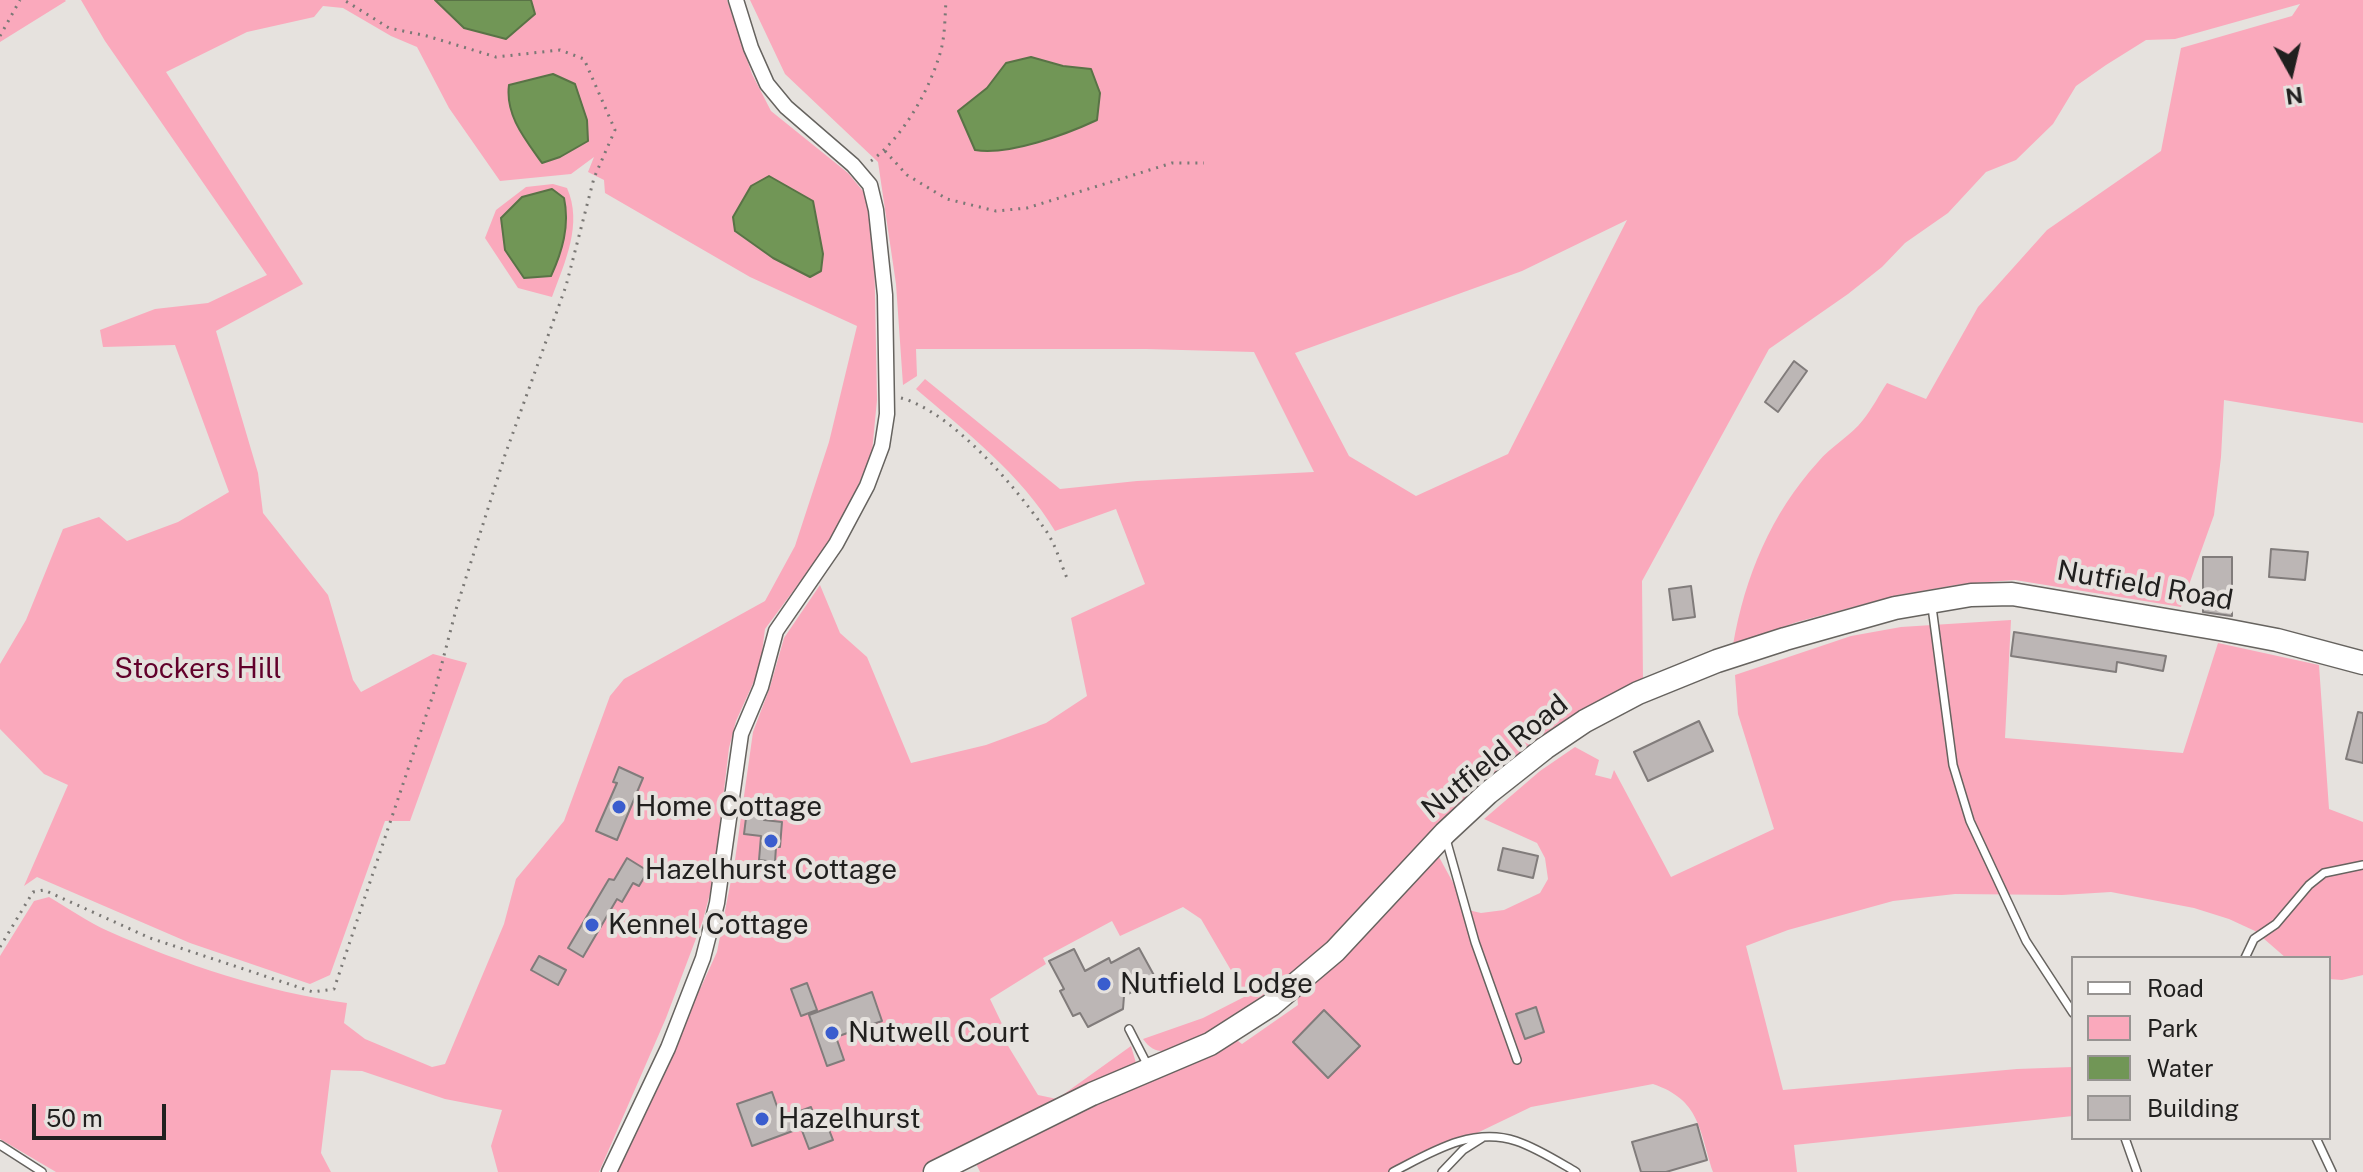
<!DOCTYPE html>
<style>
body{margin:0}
#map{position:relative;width:2363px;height:1172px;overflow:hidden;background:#e6e2de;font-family:"Public Sans",sans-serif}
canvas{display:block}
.legend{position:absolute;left:2071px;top:956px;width:260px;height:184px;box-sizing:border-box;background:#e6e2de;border:2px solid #979492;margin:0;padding:10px 14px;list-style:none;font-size:24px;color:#21201f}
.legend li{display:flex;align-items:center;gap:16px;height:40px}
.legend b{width:40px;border:2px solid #979492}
.north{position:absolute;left:2251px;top:32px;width:80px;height:80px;-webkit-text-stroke:6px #e6e2de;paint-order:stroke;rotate:172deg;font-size:22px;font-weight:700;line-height:32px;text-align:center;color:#21201f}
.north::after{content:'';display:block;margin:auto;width:28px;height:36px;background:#21201f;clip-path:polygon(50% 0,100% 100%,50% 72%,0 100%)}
.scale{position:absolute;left:32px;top:1104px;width:134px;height:36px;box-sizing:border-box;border:4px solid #21201f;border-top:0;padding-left:10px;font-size:24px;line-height:28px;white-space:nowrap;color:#21201f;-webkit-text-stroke:6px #e6e2de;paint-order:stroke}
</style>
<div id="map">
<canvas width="2363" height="1172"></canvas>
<ul class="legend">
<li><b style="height:10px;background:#fff"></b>Road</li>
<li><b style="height:22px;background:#faa9bc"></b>Park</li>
<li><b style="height:22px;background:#719656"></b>Water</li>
<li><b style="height:22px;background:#bcb6b5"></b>Building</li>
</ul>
<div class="north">N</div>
<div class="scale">50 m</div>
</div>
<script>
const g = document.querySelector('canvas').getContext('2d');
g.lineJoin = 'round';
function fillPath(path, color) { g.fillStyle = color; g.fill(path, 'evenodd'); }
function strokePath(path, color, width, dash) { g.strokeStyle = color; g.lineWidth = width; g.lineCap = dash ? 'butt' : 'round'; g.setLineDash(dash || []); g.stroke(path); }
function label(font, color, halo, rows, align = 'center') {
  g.font = font + ' "Public Sans",sans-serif'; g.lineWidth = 8; g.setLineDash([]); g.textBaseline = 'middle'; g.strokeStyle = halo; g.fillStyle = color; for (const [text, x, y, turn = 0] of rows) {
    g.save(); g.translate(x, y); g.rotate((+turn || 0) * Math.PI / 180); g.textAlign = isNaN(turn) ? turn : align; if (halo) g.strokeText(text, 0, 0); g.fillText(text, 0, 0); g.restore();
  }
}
const green = new Path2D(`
 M0 0H65L66 1 0 42Z
 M81 0H727L752 74 771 111 848 173 867 196 874 243 877 400 872 452 854 495 825 548 765 629 760 668 736 721 729 748 713 882 703 920 666 1018 599 1172H498L491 1146 502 1110 445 1099 362 1071 331 1070 321 1153 331 1172H56L0 1139V956L34 901 49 897C68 908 88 922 108 931 183 964 265 992 347 1003L344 1023 365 1039 432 1067 445 1064 504 924 516 879 564 821 610 696 624 679 765 601 795 546 829 442 857 326 750 277 605 193 604 180 588 172 594 157 571 174 500 181 449 108 417 47 391 36 343 8 323 6 314 17 247 32 166 72 303 284 216 331 258 473 263 513 328 595 353 680 361 692 433 654 467 663 410 821H385L330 975 310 984 190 943 37 877 24 886 68 785 44 774 0 729V664L26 620 63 529 99 517 127 541 178 522 229 492 175 345 103 347 100 330 155 309 208 303 267 275 105 41ZM770 176 812 201 810 277 773 258 735 232Z
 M750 0H2363V423L2224 400 2221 457 2214 515 2181 607 2015 580 1962 584 1898 595 1797 622 1733 645C1745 576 1771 514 1818 462 1831 446 1851 436 1863 420 1872 409 1879 395 1887 383L1926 399 1978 307 2047 230 2161 151 2181 48 2292 16 2300 4 2175 39 2146 40 2106 65 2076 86 2053 124 2016 160 1986 172 1948 213 1905 243 1882 267 1848 294 1769 349 1642 581 1643 681C1585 712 1530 743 1479 786 1402 851 1345 940 1263 1000 1245 1013 1225 1023 1205 1033 1183 1045 1160 1064 1143 1039L1203 1018 1246 996 1201 919 1183 907 1120 936 1112 921 1043 958 1046 964 990 999 1004 1028 1002 1036 1038 1095 1057 1099 1131 1046 1136 1063 1131 1070 977 1147 921 1172H616L693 997 701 987 717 952 735 860 753 732 770 687 784 638 820 585 840 633 867 657 911 763 986 745 1046 723 1087 696 1071 618 1145 584 1116 509 1055 531C1021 474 966 432 916 389L925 379 1060 489 1137 481 1314 472 1254 352 1146 349H916L917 376 903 385 896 284 878 162 785 74ZM1627 220 1508 454 1416 496 1349 456 1295 353 1522 271Z
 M553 184 567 188C583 224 565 262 552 297L518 288 485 238 496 210 526 187Z
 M2011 620 2005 738 2183 753 2218 643 2319 665 2329 809 2363 822V975L2342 980 2329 979V958H2286L2255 931 2229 919 2194 908 2111 892 2062 895 1955 894 1893 901 1788 930 1746 946 1783 1090 2017 1069 2073 1067V1116L1794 1145 1797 1172H1713C1699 1129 1700 1100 1653 1084L1531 1107 1396 1172H980L972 1155 1226 1032 1242 1044 1298 1005 1297 993 1439 857 1468 910 1481 913 1504 910 1540 893 1548 879 1545 858 1537 843 1484 819 1540 771 1575 747 1599 760 1595 775 1611 779 1614 770 1671 877 1774 829 1738 714 1735 675 1851 636 1901 627Z`);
const water = new Path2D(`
 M435 0H531L535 14 506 39 464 28Z
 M1031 57 1063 66 1091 69 1100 93 1097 120C1067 134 1008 156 975 150L958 111 987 88 1006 63Z
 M553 74 575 84 587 120 588 141 560 157 542 163C525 139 505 115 509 85Z
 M769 176 813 201 823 254 821 271 810 277 773 258 735 231 733 217 751 186Z
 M552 189 564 198C570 226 562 252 551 276L524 278 505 250 501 218 522 197Z`);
const building = new Path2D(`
 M1794 361 1807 371 1778 412 1765 402Z
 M2271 549 2308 552 2305 580 2269 577Z
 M2203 557H2232V616L2203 612Z
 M1691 586 1695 617 1673 620 1669 589Z
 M2014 632 2166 656 2163 671 2117 662 2116 672 2011 656Z
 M2358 712 2363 713V763L2346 759Z
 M1699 721 1713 751 1648 781 1634 752Z
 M619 767 643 778 617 840 596 831 617 783 613 782Z
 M747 810 765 812 764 820 782 822 780 847H776L775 862 759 860 761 836 744 834Z
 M1503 848 1538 856 1533 878 1498 870Z
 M627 858 648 871 639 886 633 883 622 902 617 899 583 957 568 948 609 879 614 880Z
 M1139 948 1156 979 1124 996 1123 1009 1088 1027 1080 1013 1073 1016 1060 991 1064 989 1049 961 1074 949 1085 971 1109 958 1111 963Z
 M539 956 566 970 558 985 531 970Z
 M807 983 817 1010 801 1016 791 989Z
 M872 992 882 1021 836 1037 844 1060 827 1066 809 1015Z
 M1536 1007 1544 1032 1525 1039 1516 1014Z
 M1324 1010 1360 1046 1328 1078 1293 1042Z
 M772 1092 781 1118 811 1107 818 1125 826 1122 833 1140 809 1149 801 1128 752 1146 737 1104Z
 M1697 1124 1707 1160 1666 1172H1641L1632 1142Z`);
const path = new Path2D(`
 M0 36 20 0
 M885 151 907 175 947 199 996 211 1027 208 1172 163H1204
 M871 161C903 137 930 90 941 50 945 35 945 16 946 0
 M901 398C952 412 1014 485 1044 528 1055 542 1060 562 1067 578
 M0 947 33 892 44 890 150 938 313 992 334 989 436 686 457 606 505 455 566 286 594 178 615 130 584 59 560 50 496 57 427 36 389 28 344 0`);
const lane = new Path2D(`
 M1932 607 1953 765 1970 821 2026 941 2073 1013
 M1446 839 1475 942 1517 1060
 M2245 958 2254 939 2276 924 2309 885 2324 873 2363 865
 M1129 1029 1149 1068
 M2125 1138 2137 1172
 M2316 1138 2332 1172
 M0 1145 42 1172
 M1393 1172C1430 1153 1472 1126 1516 1141 1537 1148 1557 1161 1576 1172
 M1442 1172 1463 1150 1482 1138`);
const street = new Path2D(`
 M609 1172 668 1048 703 958 717 903 741 734 761 687 776 631 836 544 867 486 882 446 887 414 885 295 876 210 870 185 853 165 786 107 767 84 751 48 736 0`);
const primary = new Path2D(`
 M935 1172 1092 1094 1210 1044 1271 1005 1335 951 1445 833 1488 793 1545 748 1585 721 1638 693 1717 661 1785 639 1895 608 1971 595 2012 594 2225 630 2277 640 2363 663`);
const markers = [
 [619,807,8,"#3a5dce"],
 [771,841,8,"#3a5dce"],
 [592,925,8,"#3a5dce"],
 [1104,984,8,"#3a5dce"],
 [832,1033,8,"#3a5dce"],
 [762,1119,8,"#3a5dce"]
];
const streetNames = [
 ["Nutfield Road",2145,586,10],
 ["Nutfield Road",1495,757,-39]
];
const parkNames = [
 ["Stockers Hill",198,669]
];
const poiNames = [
 ["Home Cottage",635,807],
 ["Hazelhurst Cottage",771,870,"center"],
 ["Kennel Cottage",608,925],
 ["Nutfield Lodge",1120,984],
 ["Nutwell Court",848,1033],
 ["Hazelhurst",778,1119]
];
fillPath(green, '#faa9bc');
fillPath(water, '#719656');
strokePath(water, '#597346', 2);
fillPath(building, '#bcb6b5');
strokePath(building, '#817c7b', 2);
strokePath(lane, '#66635f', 10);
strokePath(street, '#66635f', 17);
strokePath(primary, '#66635f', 25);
strokePath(path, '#7a7875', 3, [2, 6]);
strokePath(lane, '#fff', 7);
strokePath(street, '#fff', 14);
strokePath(primary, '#fff', 22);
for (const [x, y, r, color] of markers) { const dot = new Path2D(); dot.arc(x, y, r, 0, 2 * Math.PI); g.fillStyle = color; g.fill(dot); strokePath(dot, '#e6e2de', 3); }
label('28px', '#21201f', '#e6e2de', streetNames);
label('28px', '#62002b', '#e6e2de', parkNames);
label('28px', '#21201f', '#e6e2de', poiNames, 'left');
</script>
